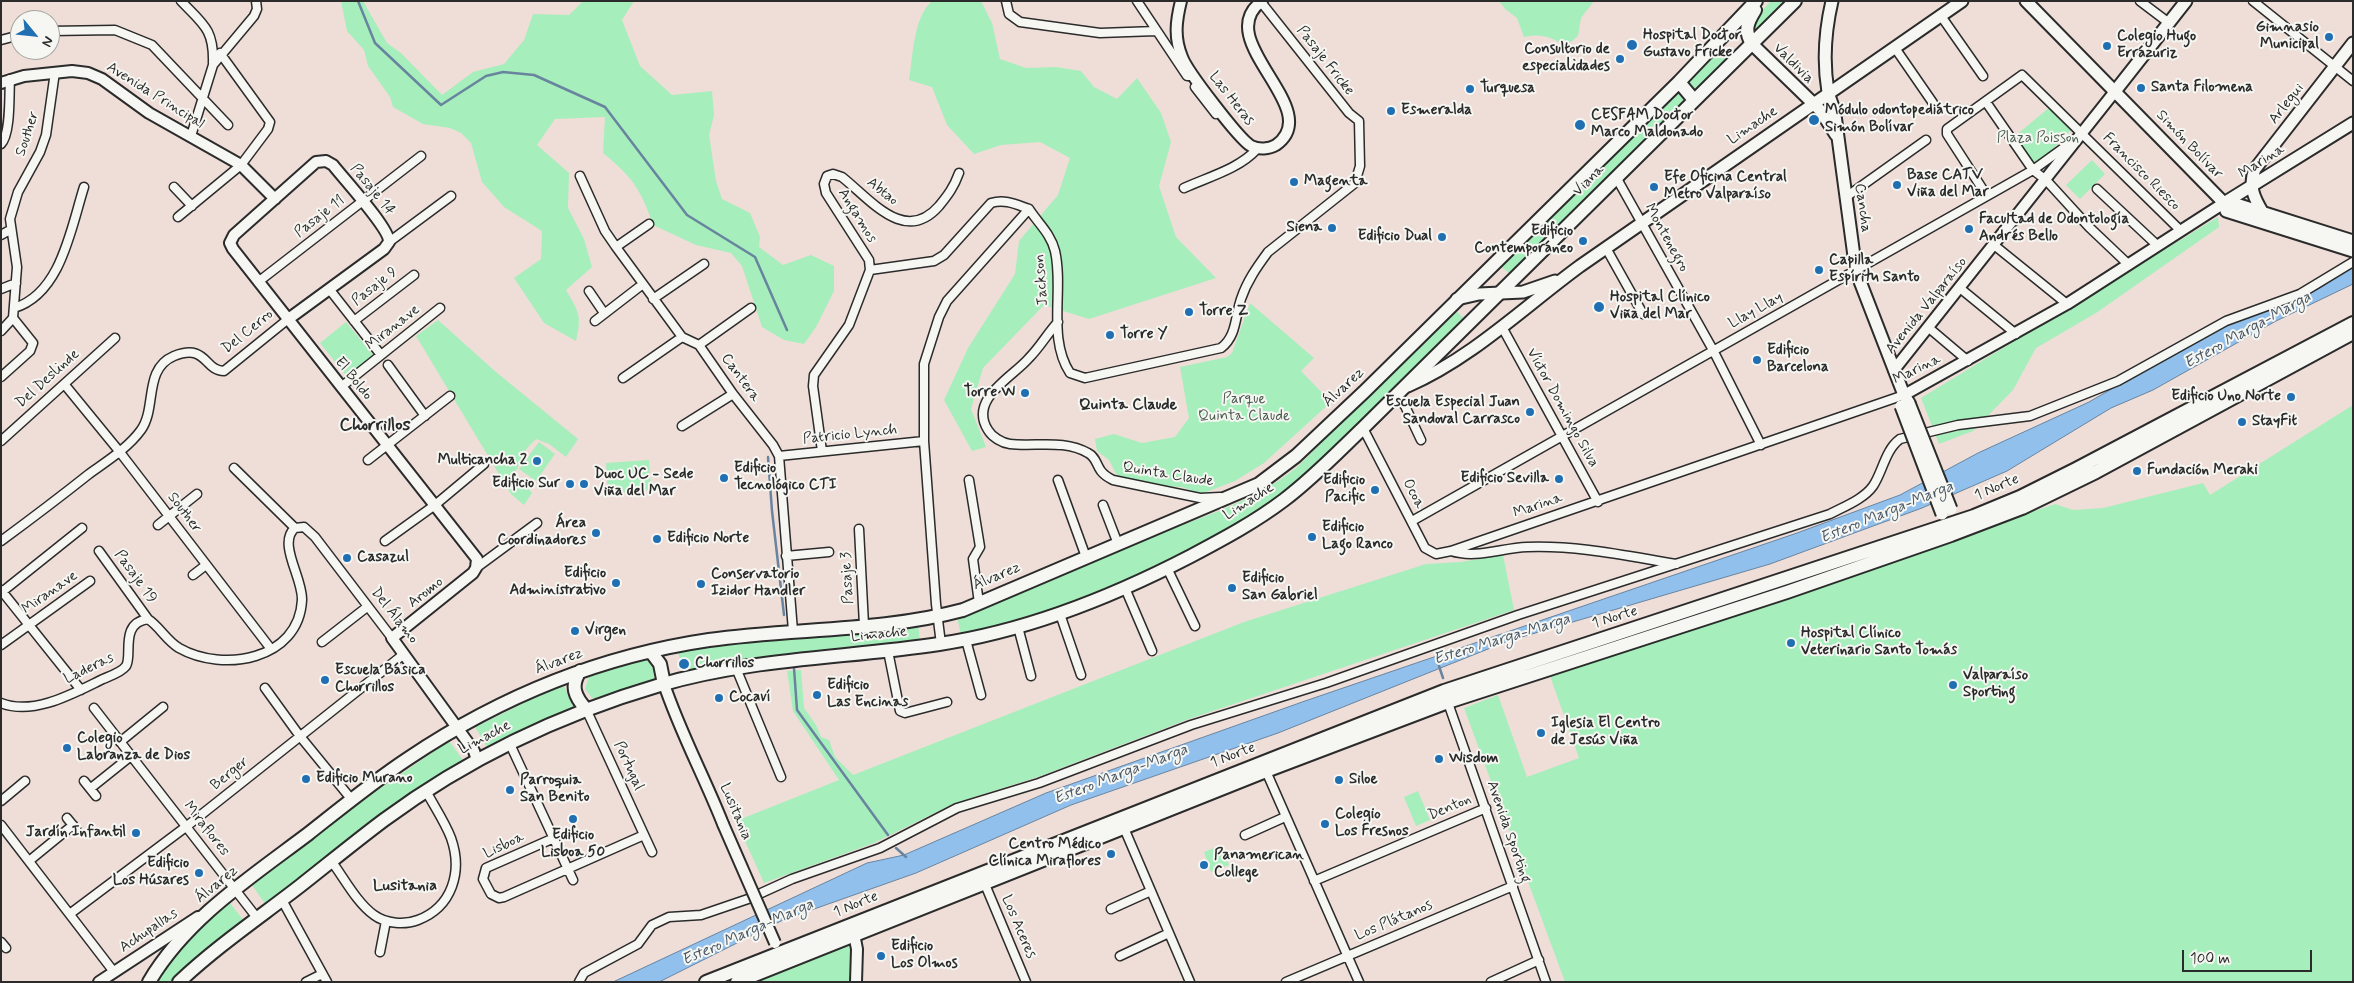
<!DOCTYPE html>
<meta charset="utf-8">
<style>
body{margin:0}
#map{position:relative;width:2354px;height:983px;overflow:hidden;background:#efded8;font-family:Mynerve,sans-serif}
canvas{display:block}
.frame{position:absolute;inset:0;border:2px solid #2b2b2b;pointer-events:none}
.north{position:absolute;left:10px;top:10px;width:50px;height:50px;box-sizing:border-box;background:#f6f6f2;border:1px solid #a5a5a2;border-radius:50%;rotate:118deg;font-size:14px;font-weight:700;line-height:20px;text-align:center;color:#2b2b2b}
.north::after{content:'';display:block;margin:auto;width:18px;height:22px;background:#1f6fb2;clip-path:polygon(50% 0,100% 100%,50% 72%,0 100%)}
.scale{position:absolute;left:2182px;top:950px;width:130px;height:22px;box-sizing:border-box;border:2px solid #2b2b2b;border-top:0;padding-left:6px;font-size:15px;line-height:18px;white-space:nowrap;color:#2b2b2b;-webkit-text-stroke:4px #f6f6f2;paint-order:stroke}
</style>
<div id="map">
<canvas width="2354" height="983"></canvas>
<div class="frame"></div>
<div class="north">N</div>
<div class="scale">100 m</div>
</div>
<script>
const g = document.querySelector('canvas').getContext('2d');
g.lineJoin = 'round';
function fillPath(path, color) { g.fillStyle = color; g.fill(path, 'evenodd'); }
function strokePath(path, color, width, dash) { g.strokeStyle = color; g.lineWidth = width; g.lineCap = dash ? 'butt' : 'round'; g.setLineDash(dash || []); g.stroke(path); }
function label(font, color, halo, rows, align = 'center') {
  g.font = font + ' Mynerve,sans-serif'; g.lineWidth = 4; g.setLineDash([]); g.textBaseline = 'middle'; g.strokeStyle = halo; g.fillStyle = color; for (const [text, x, y, turn = 0] of rows) {
    g.save(); g.translate(x, y); g.rotate((+turn || 0) * Math.PI / 180); g.textAlign = isNaN(turn) ? turn : align; if (halo) g.strokeText(text, 0, 0); g.fillText(text, 0, 0); g.restore();
  }
}
const green = new Path2D(`
 M341 1H363L387 43 401 53 442 95 473 72 504 64 524 40 533 14 569 15 583 1H634L622 20 640 66 672 95 712 91 714 115 709 135 716 181 722 199 750 213 760 237 759 247 783 265 811 255 834 266V291L816 327 804 344 784 340 762 327 742 266 731 253 696 245 653 225C641 189 632 177 603 153L605 117 555 119 537 145 569 173 568 208 584 239 592 267 566 290C579 312 582 316 576 341L544 323 514 278 541 259 542 231 504 207 482 182 471 143 461 133 450 128 423 124 393 107 390 97 368 66 364 50 347 31Z
 M932 1H981L992 23 1000 59 1026 68 1056 67 1081 71 1094 87 1117 99 1137 78 1161 113 1171 142 1159 186 1176 237 1216 278 1089 319 1044 305 983 368 971 409 986 447 972 451 944 400 968 348 1015 274 1019 241 1058 195 1070 158 1040 142 1001 145 974 154 947 125 932 87 909 80C913 56 913 18 932 1Z
 M1499 1H1594L1581 18 1578 36 1566 46C1551 37 1541 33 1524 37L1517 18 1505 9Z
 M1771 1H1790L1754 37 1748 25Z
 M1719 49H1729L1734 56 1512 275 1500 266Z
 M2050 107 2072 129 2049 153 2033 163 2015 136Z
 M2092 160 2105 174 2080 199 2066 185Z
 M2218 217 2219 227 2096 313 2036 348 2013 390 1973 431 1939 444 1921 398Z
 M1250 303 1314 358 1301 371 1331 402 1264 463 1235 481 1201 494 1182 487 1150 486 1122 478 1116 474 1109 460 1097 451 1095 439 1114 434 1142 443 1175 437 1189 418 1180 367 1227 357 1232 353Z
 M1455 310 1467 321 1293 489 1261 511 1112 592 961 635 957 617C1017 592 1077 566 1137 542 1190 521 1251 504 1296 468Z
 M438 320 496 372 578 439 566 457 549 444 536 439 527 448 515 473 532 493 524 505 511 494 416 336Z
 M346 322 374 356 348 378 320 343Z
 M2353 405V982H1565L1464 708 1498 695 1527 777 1579 758 1550 676 2055 504 2073 510 2103 508 2203 483 2210 495Z
 M539 442 555 454 536 481 519 469Z
 M649 460 651 490 608 494 606 463Z
 M1503 555 1514 610 1189 719 1038 777 955 803 874 843 764 883 736 821 839 780 793 711 787 671 801 670 804 708 816 725 821 737 829 740 835 757 853 775 1244 622 1426 564 1461 562Z
 M918 624 920 642 791 656 683 671 678 652 790 635Z
 M647 659C655 666 656 671 654 681L598 699 592 698 585 689 589 676Z
 M563 684 574 708 487 747 475 727Z
 M449 741 463 760 420 787 266 905 252 885 372 794Z
 M1418 791 1430 820 1416 826 1404 797Z
 M1222 845 1229 865 1211 872 1204 852Z
 M229 902 245 922 173 982H157L186 941Z
 M849 941 851 952 849 982H750Z`);
const water = new Path2D(`
 M2353 266V284L2276 321 2153 390 2111 408 2007 471 1922 508 1770 564 1508 641 1278 733 1071 805 916 873 783 920 659 982H613L867 863 904 855 1046 793 1305 701 1797 533 1900 495 1978 453 2089 402 2233 319 2285 305 2320 288Z`);
const stream = new Path2D(`
 M358 1 375 43 441 105 486 76 503 72 534 75 605 107 687 215 755 257 787 330
 M768 457 772 511 784 615
 M1439 666 1443 678
 M794 668 797 710 888 835
 M896 848 906 857`);
const minor = new Path2D(`
 M181 1C203 24 214 29 213 63
 M1006 1 1009 14 1020 22 1100 33 1156 31
 M1137 1 1187 76H1192
 M2140 1 2169 23
 M2253 1 2353 81
 M1941 16 1983 76
 M50 31 115 30 152 45 228 125
 M1 40 20 35
 M1895 48 1933 103
 M1195 87 1216 114
 M1986 102 2033 170 2046 180 2089 227 2129 265
 M191 136 213 65 254 16 257 9 256 1
 M1 144C11 134 9 94 10 79
 M580 176 605 231 616 247 682 337 699 345 733 394 773 445 779 456 793 631
 M1616 177 1713 350 1761 445
 M174 187 192 206
 M1184 188C1208 177 1239 169 1257 149
 M2097 189 2158 246
 M1987 196 1947 134V129L2022 75 2181 231
 M1846 197 1926 140
 M1029 209C1038 223 1051 234 1055 251 1064 290 1047 338 1070 373L1085 378 1221 348C1237 336 1235 316 1241 299 1247 281 1257 267 1268 252L1355 183 1360 166 1359 121 1349 113 1261 2
 M178 217 241 165 268 129 270 122 220 53
 M1 235 10 230
 M389 242 451 196
 M1994 245 2067 304
 M616 247 649 224
 M1606 248 1643 314
 M870 270 869 260 826 193 824 184 827 176 833 174 842 177C871 200 905 245 939 206 948 195 954 187 959 173
 M258 282 421 156
 M1 289 16 283
 M1961 289 2016 334
 M330 290 381 355
 M589 291 604 313
 M653 299 704 264
 M14 308C61 294 71 228 84 187
 M13 318 17 267 10 219 18 192 40 152 46 135 55 72
 M354 321 414 275
 M595 321 643 284
 M1058 322C1047 334 1040 347 1029 358 1013 377 968 399 988 430 992 437 1002 443 1010 444 1035 447 1064 439 1088 453 1096 457 1096 464 1101 471 1104 475 1109 478 1113 480L1200 498 1220 497
 M1502 327 1598 502
 M1929 328 1968 361
 M1 331 13 318
 M699 345 751 308
 M388 365 425 416
 M1 377 30 351 33 343 13 318
 M623 378 682 337
 M65 385 119 451 271 649
 M341 387 440 308
 M1397 396 1405 406 1421 440
 M682 426 733 394
 M1363 428 1425 548 1436 554 1451 551 1904 395
 M1 441 115 338
 M822 451 813 386 814 375 849 325 870 270 934 261 944 255 991 203C1005 199 1015 204 1029 209
 M779 456 924 441
 M368 460 450 396
 M234 468 295 528
 M969 480 980 547 973 559 979 603
 M1058 480 1086 557
 M1103 505 1118 544
 M1412 521 2033 170 2069 144
 M158 525 197 494
 M295 528 304 527 315 537 392 638
 M859 529 864 625
 M1 541C31 519 60 497 89 474 107 461 128 448 141 430 157 408 143 369 174 356 207 343 204 371 224 371L287 320
 M385 541 435 505 484 464
 M99 551 148 619
 M1451 551C1476 559 1501 548 1527 547 1577 545 1627 556 1676 564
 M786 556 829 552
 M476 568 537 523
 M1167 568 1195 626
 M193 575 206 565
 M1125 588 1152 651
 M1 590 81 690
 M2 592 82 528
 M1060 614 1081 675
 M1018 627 1031 676
 M966 640 981 695
 M322 642 367 607
 M941 644 936 604 924 441V364L939 317 947 301 1029 209
 M1 645 90 581
 M888 651 900 711 905 713 947 702
 M736 668 781 777
 M265 688 299 735 352 800
 M1447 700 1546 982
 M1 703C34 716 74 693 103 679 110 676 122 672 126 666 133 656 119 623 148 619 160 627 166 640 179 648 223 673 299 660 302 600 303 578 277 543 295 528
 M94 708 254 914 260 917
 M586 709 652 852
 M120 742 163 707
 M509 742 573 880
 M1266 771 1359 982
 M84 781 96 796
 M91 788 131 756
 M1 801 25 781
 M67 818 76 829
 M1 825 114 972
 M1124 828 1190 982
 M1245 835 1285 817
 M554 838 486 868 483 879 491 894 499 898 504 897 644 835
 M29 861 73 825
 M332 862C344 878 357 903 374 915 386 924 405 925 418 920 452 907 463 872 451 838 445 822 434 806 426 791
 M1314 881 1486 808
 M984 882 1026 982
 M282 900 327 982
 M1111 909 1151 891
 M71 913 187 826 404 654
 M1 942 6 948
 M380 952 386 921
 M1120 956 1169 933
 M306 982 322 974
 M579 982 584 973 638 944 652 925 669 917 701 915 748 899 792 879 880 848 957 808 1039 783 1191 725 1326 683 1518 615 1830 514C1843 507 1864 499 1873 486 1883 471 1885 450 1900 439L1958 425 2030 416 2118 381 2226 321 2300 294 2353 262
 M1286 982 1513 886
 M1491 982 1539 960`);
const tertiary = new Path2D(`
 M1181 1C1176 21 1174 38 1182 57 1187 71 1239 139 1251 146 1259 150 1269 149 1276 145 1327 109 1209 40 1262 1
 M1 83 24 76 72 71 88 73 102 79 149 113 241 165 275 199
 M287 320 384 249 389 242C390 229 343 178 333 165L326 161 316 162 234 235 230 243 233 249 477 559 476 568 473 573 392 638 474 751 477 760
 M1894 370 2116 90
 M1904 395 2067 304 2224 203
 M664 684C680 732 704 776 723 824
 M854 934 857 949 856 982
 M99 982 198 917`);
const secondary = new Path2D(`
 M1832 1C1825 31 1823 62 1828 92 1830 100 1834 107 1835 115L1856 271 1904 395 1909 403
 M2026 1 2224 203 2226 211 2353 251
 M1752 44 1820 110 1836 135
 M2116 90 2186 1
 M2224 203 2353 123
 M2224 203 2236 204 2353 241
 M2263 213C2254 198 2248 186 2255 169L2353 43
 M1457 299 1479 294 1523 292 1555 281
 M1408 386C1472 358 1524 307 1580 266L1962 1`);
const primary = new Path2D(`
 M1752 44C1744 30 1747 23 1755 10
 M1679 82 1694 100
 M651 652 660 664 664 684
 M580 671C570 686 575 697 586 709
 M149 982C186 919 251 877 308 834 341 808 374 781 409 758 500 697 600 656 709 640 793 628 881 632 963 610L1259 484 1296 456 1365 391 1679 82 1756 1
 M179 982C216 947 260 917 300 886 328 864 356 841 384 820 468 758 561 714 660 685 751 658 847 658 939 644 1028 631 1112 597 1191 556 1223 539 1255 522 1284 500 1312 479 1337 453 1363 428L1795 1
 M706 982 1444 691 1974 516 2020 497 2076 469 2353 323
 M737 982 1266 771 1448 702 1787 592 1951 535 2022 508 2096 472 2353 333`);
const tertiaryBridge = new Path2D(`
 M723 824 775 943`);
const secondaryBridge = new Path2D(`
 M1909 403 1951 509
 M1901 406 1942 514`);
const markers = [
 [2329,37,5,"#1f6fb2"],
 [1632,45,6,"#1f6fb2"],
 [2107,46,5,"#1f6fb2"],
 [1620,59,5,"#1f6fb2"],
 [2141,88,5,"#1f6fb2"],
 [1470,89,5,"#1f6fb2"],
 [1391,111,5,"#1f6fb2"],
 [1814,120,6,"#1f6fb2"],
 [1580,125,6,"#1f6fb2"],
 [1294,182,5,"#1f6fb2"],
 [1897,185,5,"#1f6fb2"],
 [1654,187,5,"#1f6fb2"],
 [1332,228,5,"#1f6fb2"],
 [1969,229,5,"#1f6fb2"],
 [1442,237,5,"#1f6fb2"],
 [1583,241,5,"#1f6fb2"],
 [1819,270,5,"#1f6fb2"],
 [1599,307,6,"#1f6fb2"],
 [1189,312,5,"#1f6fb2"],
 [1110,335,5,"#1f6fb2"],
 [1757,360,5,"#1f6fb2"],
 [1025,393,5,"#1f6fb2"],
 [2291,397,5,"#1f6fb2"],
 [1530,412,5,"#1f6fb2"],
 [2242,422,5,"#1f6fb2"],
 [537,461,5,"#1f6fb2"],
 [2137,471,5,"#1f6fb2"],
 [724,478,5,"#1f6fb2"],
 [1559,479,5,"#1f6fb2"],
 [570,484,5,"#1f6fb2"],
 [584,484,5,"#1f6fb2"],
 [1375,490,5,"#1f6fb2"],
 [596,533,5,"#1f6fb2"],
 [1312,537,5,"#1f6fb2"],
 [657,539,5,"#1f6fb2"],
 [347,558,5,"#1f6fb2"],
 [616,583,5,"#1f6fb2"],
 [701,584,5,"#1f6fb2"],
 [1232,588,5,"#1f6fb2"],
 [575,631,5,"#1f6fb2"],
 [1791,643,5,"#1f6fb2"],
 [684,664,6,"#1f6fb2"],
 [325,680,5,"#1f6fb2"],
 [1953,685,5,"#1f6fb2"],
 [817,695,5,"#1f6fb2"],
 [719,698,5,"#1f6fb2"],
 [1541,733,5,"#1f6fb2"],
 [67,748,5,"#1f6fb2"],
 [1439,759,5,"#1f6fb2"],
 [306,779,5,"#1f6fb2"],
 [1339,780,5,"#1f6fb2"],
 [510,790,5,"#1f6fb2"],
 [573,819,5,"#1f6fb2"],
 [1325,824,5,"#1f6fb2"],
 [136,833,5,"#1f6fb2"],
 [1111,854,5,"#1f6fb2"],
 [1204,865,5,"#1f6fb2"],
 [199,873,5,"#1f6fb2"],
 [881,956,5,"#1f6fb2"]
];
const poiNames = [
 ["Gimnasio",2319,28,"right"],
 ["Municipal",2319,45,"right"],
 ["Hospital Doctor",1643,36],
 ["Gustavo Fricke",1643,53],
 ["Colegio Hugo",2117,37],
 ["Errázuriz",2117,54],
 ["Consultorio de",1610,50,"right"],
 ["especialidades",1610,67,"right"],
 ["Santa Filomena",2151,88],
 ["Turquesa",1480,89],
 ["Esmeralda",1401,111],
 ["Módulo odontopediátrico",1825,111],
 ["Simón Bolívar",1825,128],
 ["CESFAM Doctor",1591,116],
 ["Marco Maldonado",1591,133],
 ["Base CATV",1907,176],
 ["Viña del Mar",1907,193],
 ["Efe Oficina Central",1664,178],
 ["Metro Valparaíso",1664,195],
 ["Magenta",1304,182],
 ["Facultad de Odontología",1979,220],
 ["Andrés Bello",1979,237],
 ["Siena",1322,228,"right"],
 ["Edificio",1573,232,"right"],
 ["Contemporáneo",1573,249,"right"],
 ["Edificio Dual",1432,237,"right"],
 ["Capilla",1829,261],
 ["Espíritu Santo",1829,278],
 ["Hospital Clínico",1610,298],
 ["Viña del Mar",1610,315],
 ["Torre Z",1199,312],
 ["Torre Y",1120,335],
 ["Edificio",1767,351],
 ["Barcelona",1767,368],
 ["Torre W",1015,393,"right"],
 ["Edificio Uno Norte",2281,397,"right"],
 ["Escuela Especial Juan",1520,403,"right"],
 ["Sandoval Carrasco",1520,420,"right"],
 ["StayFit",2252,422],
 ["Multicancha 2",527,461,"right"],
 ["Edificio",734,469],
 ["Tecnológico CTI",734,486],
 ["Fundación Meraki",2147,471],
 ["Duoc UC - Sede",594,475],
 ["Viña del Mar",594,492],
 ["Edificio Sevilla",1549,479,"right"],
 ["Edificio",1365,481,"right"],
 ["Pacific",1365,498,"right"],
 ["Edificio Sur",560,484,"right"],
 ["Área",586,524,"right"],
 ["Coordinadores",586,541,"right"],
 ["Edificio",1322,528],
 ["Lago Ranco",1322,545],
 ["Edificio Norte",667,539],
 ["Casazul",357,558],
 ["Edificio",606,574,"right"],
 ["Administrativo",606,591,"right"],
 ["Conservatorio",711,575],
 ["Izidor Handler",711,592],
 ["Edificio",1242,579],
 ["San Gabriel",1242,596],
 ["Virgen",585,631],
 ["Hospital Clínico",1801,634],
 ["Veterinario Santo Tomás",1801,651],
 ["Chorrillos",695,664],
 ["Escuela Básica",335,671],
 ["Chorrillos",335,688],
 ["Valparaíso",1963,676],
 ["Sporting",1963,693],
 ["Edificio",827,686],
 ["Las Encinas",827,703],
 ["Cocaví",729,698],
 ["Iglesia El Centro",1551,724],
 ["de Jesús Viña",1551,741],
 ["Colegio",77,739],
 ["Labranza de Dios",77,756],
 ["Wisdom",1449,759],
 ["Edificio Murano",316,779],
 ["Siloe",1349,780],
 ["Parroquia",520,781],
 ["San Benito",520,798],
 ["Colegio",1335,815],
 ["Los Fresnos",1335,832],
 ["Jardín Infantil",126,833,"right"],
 ["Edificio",573,836,"center"],
 ["Lisboa 50",573,853,"center"],
 ["Centro Médico",1101,845,"right"],
 ["Clínica Miraflores",1101,862,"right"],
 ["Panamerican",1214,856],
 ["College",1214,873],
 ["Edificio",189,864,"right"],
 ["Los Húsares",189,881,"right"],
 ["Edificio",891,947],
 ["Los Olmos",891,964]
];
const streetNames = [
 ["Pasaje Fricke",1325,61,52],
 ["Valdivia",1793,64,45],
 ["Avenida Principal",155,96,32],
 ["Las Heras",1231,99,52],
 ["Arlegui",2287,104,-52],
 ["Limache",1753,126,-34],
 ["Souther",28,134,-72],
 ["Simón Bolívar",2189,145,46],
 ["Marina",2262,162,-32],
 ["Francisco Riesco",2141,172,45],
 ["Viana",1589,181,-45],
 ["Pasaje 14",372,190,51],
 ["Abtao",882,192,39],
 ["Cancha",1862,208,82],
 ["Angamos",857,216,58],
 ["Pasaje 11",320,217,-38],
 ["Montenegro",1666,238,61],
 ["Jackson",1042,280,-94],
 ["Pasaje 9",375,287,-38],
 ["Avenida Valparaíso",1927,306,-51],
 ["Llay Llay",1756,311,-29],
 ["Miranave",393,328,-38],
 ["Del Cerro",248,332,-39],
 ["Marina",1917,370,-26],
 ["Cantera",740,378,54],
 ["Del Deslinde",48,379,-42],
 ["El Boldo",353,379,51],
 ["Álvarez",1344,388,-43],
 ["Víctor Domingo Silva",1562,408,61],
 ["Patricio Lynch",850,435,-6],
 ["Quinta Claude",1168,475,9],
 ["1 Norte",1997,488,-23],
 ["Ocoa",1413,494,62],
 ["Limache",1249,502,-33],
 ["Marina",1538,506,-19],
 ["Souther",184,513,53],
 ["Pasaje 19",135,577,54],
 ["Álvarez",997,577,-23],
 ["Pasaje 3",848,578,-93],
 ["Miranave",50,593,-35],
 ["Aromo",426,593,-38],
 ["Del Álamo",394,616,52],
 ["1 Norte",1615,618,-17],
 ["Limache",879,635,-6],
 ["Álvarez",559,662,-21],
 ["Laderas",89,669,-26],
 ["Limache",485,738,-28],
 ["1 Norte",1233,756,-21],
 ["Portugal",628,766,65],
 ["Berger",230,774,-39],
 ["Denton",1450,808,-23],
 ["Lusitania",735,812,67],
 ["Miraflores",206,829,52],
 ["Avenida Sporting",1508,832,71],
 ["Lisboa",504,846,-26],
 ["Álvarez",217,885,-39],
 ["1 Norte",856,905,-22],
 ["Los Plátanos",1394,921,-23],
 ["Los Aceres",1018,927,67],
 ["Achupallas",149,931,-34]
];
const parkNames = [
 ["Plaza Poisson",2038,139],
 ["Parque",1244,400],
 ["Quinta Claude",1244,417]
];
const waterNames = [
 ["Estero Marga-Marga",2248,331,-29],
 ["Estero Marga-Marga",1887,513,-22],
 ["Estero Marga-Marga",1502,640,-17],
 ["Estero Marga-Marga",1121,775,-21],
 ["Estero Marga-Marga",748,933,-24]
];
const neighbourhoodNames = [
 ["Quinta Claude",1128,406],
 ["Lusitania",405,887]
];
const quarterNames = [
 ["Chorrillos",375,426]
];
fillPath(green, '#a6eebb');
fillPath(water, '#91c0ec');
strokePath(water, '#68849f', 1);
strokePath(stream, '#68849f', 2.5);
strokePath(minor, '#2b2b2b', 11);
strokePath(tertiary, '#2b2b2b', 14);
strokePath(secondary, '#2b2b2b', 15);
strokePath(primary, '#2b2b2b', 16);
strokePath(minor, '#f6f6f2', 8);
strokePath(tertiary, '#f6f6f2', 10);
strokePath(secondary, '#f6f6f2', 11);
strokePath(primary, '#f6f6f2', 12);
strokePath(tertiaryBridge, '#2b2b2b', 14, []);
strokePath(secondaryBridge, '#2b2b2b', 15, []);
strokePath(tertiaryBridge, '#f6f6f2', 10);
strokePath(secondaryBridge, '#f6f6f2', 11);
for (const [x, y, r, color] of markers) { const dot = new Path2D(); dot.arc(x, y, r, 0, 2 * Math.PI); g.fillStyle = color; g.fill(dot); strokePath(dot, '#f6f6f2', 2); }
label('bold 15px', '#2b2b2b', '#f6f6f2', poiNames, 'left');
label('15px', '#2b2b2b', '#f6f6f2', streetNames);
label('15px', '#4a5c4f', '#f6f6f2', parkNames);
label('italic 16px', '#4a5865', '#f6f6f2', waterNames);
label('bold 16px', '#2b2b2b', '#f6f6f2', neighbourhoodNames);
label('bold 18px', '#2b2b2b', '#f6f6f2', quarterNames);
</script>
